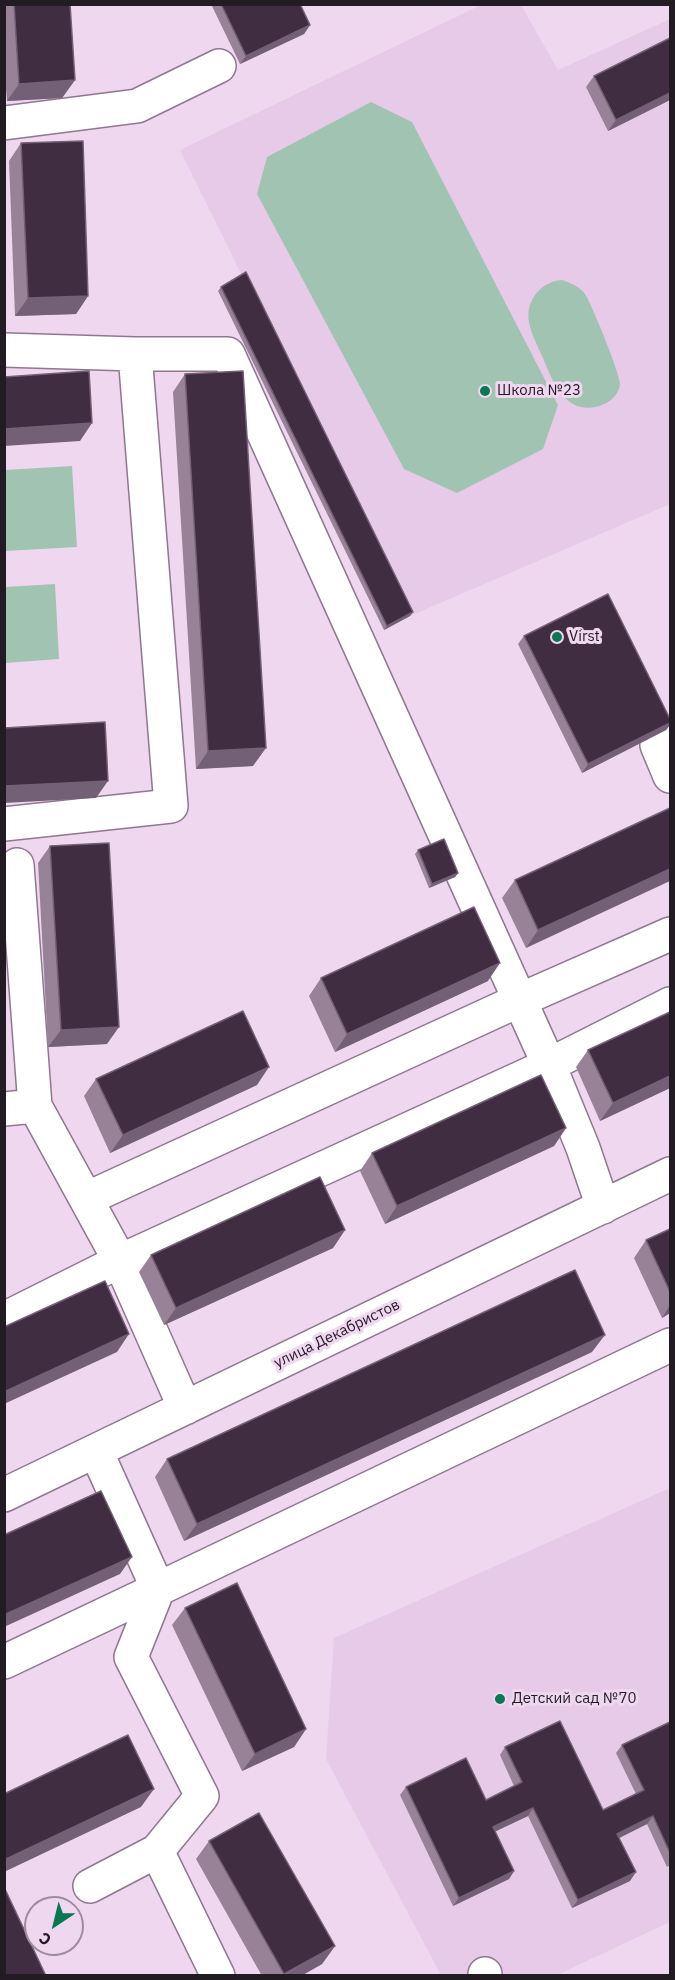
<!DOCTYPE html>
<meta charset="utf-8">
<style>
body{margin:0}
#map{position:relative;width:675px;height:1980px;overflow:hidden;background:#efd7f0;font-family:"IBM Plex Sans",sans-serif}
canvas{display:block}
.frame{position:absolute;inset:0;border:6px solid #231b24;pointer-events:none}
.north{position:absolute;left:24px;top:1896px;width:60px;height:60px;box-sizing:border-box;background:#efd7f0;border:2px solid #9d8c9e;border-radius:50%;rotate:215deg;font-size:16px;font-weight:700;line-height:24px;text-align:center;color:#231b24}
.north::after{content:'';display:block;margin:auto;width:21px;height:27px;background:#087852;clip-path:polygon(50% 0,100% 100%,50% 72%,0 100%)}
</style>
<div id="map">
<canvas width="675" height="1980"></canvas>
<div class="frame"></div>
<div class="north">С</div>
</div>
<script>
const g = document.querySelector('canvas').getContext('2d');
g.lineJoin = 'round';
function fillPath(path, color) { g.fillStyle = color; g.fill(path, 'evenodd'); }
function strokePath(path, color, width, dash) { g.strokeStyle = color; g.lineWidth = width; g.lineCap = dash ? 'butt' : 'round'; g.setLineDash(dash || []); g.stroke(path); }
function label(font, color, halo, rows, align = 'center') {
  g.font = font + ' "IBM Plex Sans",sans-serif'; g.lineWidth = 6; g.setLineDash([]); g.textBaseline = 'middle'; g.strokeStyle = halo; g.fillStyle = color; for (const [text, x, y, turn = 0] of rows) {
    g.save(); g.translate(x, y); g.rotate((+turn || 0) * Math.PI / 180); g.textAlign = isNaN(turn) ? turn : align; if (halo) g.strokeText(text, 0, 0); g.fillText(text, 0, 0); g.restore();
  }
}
const built = new Path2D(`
 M481 5H521L558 70 670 19V504L410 616 180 150Z
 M670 1488V1922L557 1975H441L326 1759 334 1638Z`);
const green = new Path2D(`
 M371 102 412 122 558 405 543 449 457 493 404 469 257 194 267 157Z
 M562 280C571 283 580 287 585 294 592 305 620 373 620 384 619 393 612 401 604 404 594 409 582 409 573 404 557 394 550 375 543 358 534 337 520 316 535 295 543 285 551 281 562 280Z
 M72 466 77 547 5 551V470Z
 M55 584 59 659 5 663V587Z`);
const minor = new Path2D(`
 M4 123 137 106 219 66
 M4 350 135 354
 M670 739 657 745 670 776
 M4 824 171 806 135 354H228L549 1065 583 1148 603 1207
 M17 865 35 1106 120 1261 185 1408
 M4 1109 35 1106
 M86 1199 520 1000 670 934
 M4 1319 120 1261 549 1065 670 1004
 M96 1451 158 1589 670 1345
 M4 1495 670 1174
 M4 1662 158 1589 131 1657 202 1796 157 1851 218 1976
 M90 1886 157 1851
 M485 1974V1976`);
const wall = new Path2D(`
 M4 4H70L75 80 62 98 7 101 4 64Z
 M211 4H300L310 25 304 34 240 64Z
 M594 76 670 100 608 131 586 87Z
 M21 143 88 296 76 314 15 316 9 161Z
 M221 287 413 612 410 616 384 630 218 291Z
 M185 374 253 766 196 769 173 392Z
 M524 636 670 719V725L666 730 582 773 518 644Z
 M670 808 526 948 502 898 515 880Z
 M50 846 107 1044 48 1047 38 863Z
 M418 850 458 873 455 877 429 888 415 854Z
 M321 978 488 981 335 1052 309 996Z
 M670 1012V1088L600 1121 576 1067 588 1050Z
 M96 1079 257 1085 110 1153 84 1096Z
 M566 1128 554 1146 385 1224 360 1171 372 1153Z
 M670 1229V1313L662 1318 634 1258 646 1240Z
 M345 1230 333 1248 164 1325 139 1272 151 1255Z
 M592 1352 184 1541 155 1477 167 1459Z
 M185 1608 306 1729 294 1747 242 1771 172 1625Z
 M670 1722V1865L667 1867 647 1824 619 1838 630 1881 572 1908 528 1816 495 1831 514 1871 509 1879 453 1906 400 1795 406 1787 486 1800 514 1786 500 1755 505 1747 603 1810 636 1794 616 1753 622 1745Z
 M209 1841 335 1946 322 1964 301 1976H262L196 1859Z`);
const shadedWall = new Path2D(`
 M310 25 304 34 240 64 246 56Z
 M75 80 62 98 7 101 19 84Z
 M670 93V100L608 131 616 120Z
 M88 296 76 314 15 316 28 298Z
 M92 423 80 441 4 446V429Z
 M413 612 410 616 384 630 387 626Z
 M670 723V725L666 730 582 773 588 764Z
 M266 748 253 766 196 769 208 751Z
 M108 781 96 798 4 803V786Z
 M670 869V881L526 948 538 930Z
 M458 873 455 877 429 888 432 884Z
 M500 963 488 981 335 1052 347 1034Z
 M119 1027 107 1044 48 1047 61 1030Z
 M269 1067 257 1085 110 1153 123 1135Z
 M670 1076V1088L600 1121 613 1103Z
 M566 1128 554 1146 385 1224 397 1206Z
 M345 1230 333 1248 164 1325 176 1308Z
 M670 1305V1313L662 1318Z
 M129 1334 117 1352 4 1404V1392Z
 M605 1335 592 1352 184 1541 197 1524Z
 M132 1557 120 1574 4 1627V1615Z
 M306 1729 294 1747 242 1771 255 1754Z
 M154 1789 141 1807 4 1872V1860Z
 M533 1808 528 1816 488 1835 493 1827Z
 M653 1816 647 1824 611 1842 617 1834Z
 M514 1871 509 1879 453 1906 459 1898Z
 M636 1872 630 1881 572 1908 578 1900Z
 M335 1946 322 1964 301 1976H283Z`);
const building = new Path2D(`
 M14 4H70L75 80 19 84Z
 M221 4H300L310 25 246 56Z
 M670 38V93L616 120 594 76Z
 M83 141 88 296 28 298 21 143Z
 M246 272 413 612 387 626 221 287Z
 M89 371 92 423 4 429V377Z
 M243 371 266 748 208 751 185 374Z
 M608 594 670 719V723L588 764 524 636Z
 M105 722 108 781 4 786V728Z
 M670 808V869L538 930 515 880Z
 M444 839 458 873 432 884 418 850Z
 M109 843 119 1027 61 1030 50 846Z
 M474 907 500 963 347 1034 321 978Z
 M243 1011 269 1067 123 1135 96 1079Z
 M670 1012V1076L613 1103 588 1050Z
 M541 1075 566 1128 397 1206 372 1153Z
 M320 1177 345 1230 176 1308 151 1255Z
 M670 1229V1292L646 1240Z
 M575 1270 605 1335 197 1524 167 1459Z
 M105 1281 129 1334 4 1392V1327Z
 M101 1491 132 1557 4 1615V1535Z
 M237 1583 306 1729 255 1754 185 1608Z
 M560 1721 603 1810 644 1790 622 1745 670 1722V1853L653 1816 617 1834 636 1872 578 1900 533 1808 493 1827 514 1871 459 1898 406 1787 466 1758 486 1800 522 1782 505 1747Z
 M128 1735 154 1789 4 1860V1794Z
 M259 1813 335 1946 284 1974 209 1841Z
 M4 1887 46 1976H4Z`);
const markers = [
 [485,391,6,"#087852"],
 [557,637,6,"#087852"],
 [500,1699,6,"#087852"]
];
const poiNames = [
 ["Школа №23",497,391],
 ["Virst",569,637],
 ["Детский сад №70",512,1699]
];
const streetNames = [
 ["улица Декабристов",337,1334,-26]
];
fillPath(built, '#e7c9e8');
fillPath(green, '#a1c4b2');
strokePath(minor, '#8e788f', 36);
strokePath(minor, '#fff', 33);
fillPath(wall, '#988298');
fillPath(shadedWall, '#746076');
fillPath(building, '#402d41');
strokePath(building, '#746076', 1.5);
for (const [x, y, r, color] of markers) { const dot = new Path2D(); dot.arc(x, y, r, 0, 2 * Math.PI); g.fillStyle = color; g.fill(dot); strokePath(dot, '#efd7f0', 2); }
label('15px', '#231b24', '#efd7f0', poiNames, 'left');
label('15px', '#231b24', '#efd7f0', streetNames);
</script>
